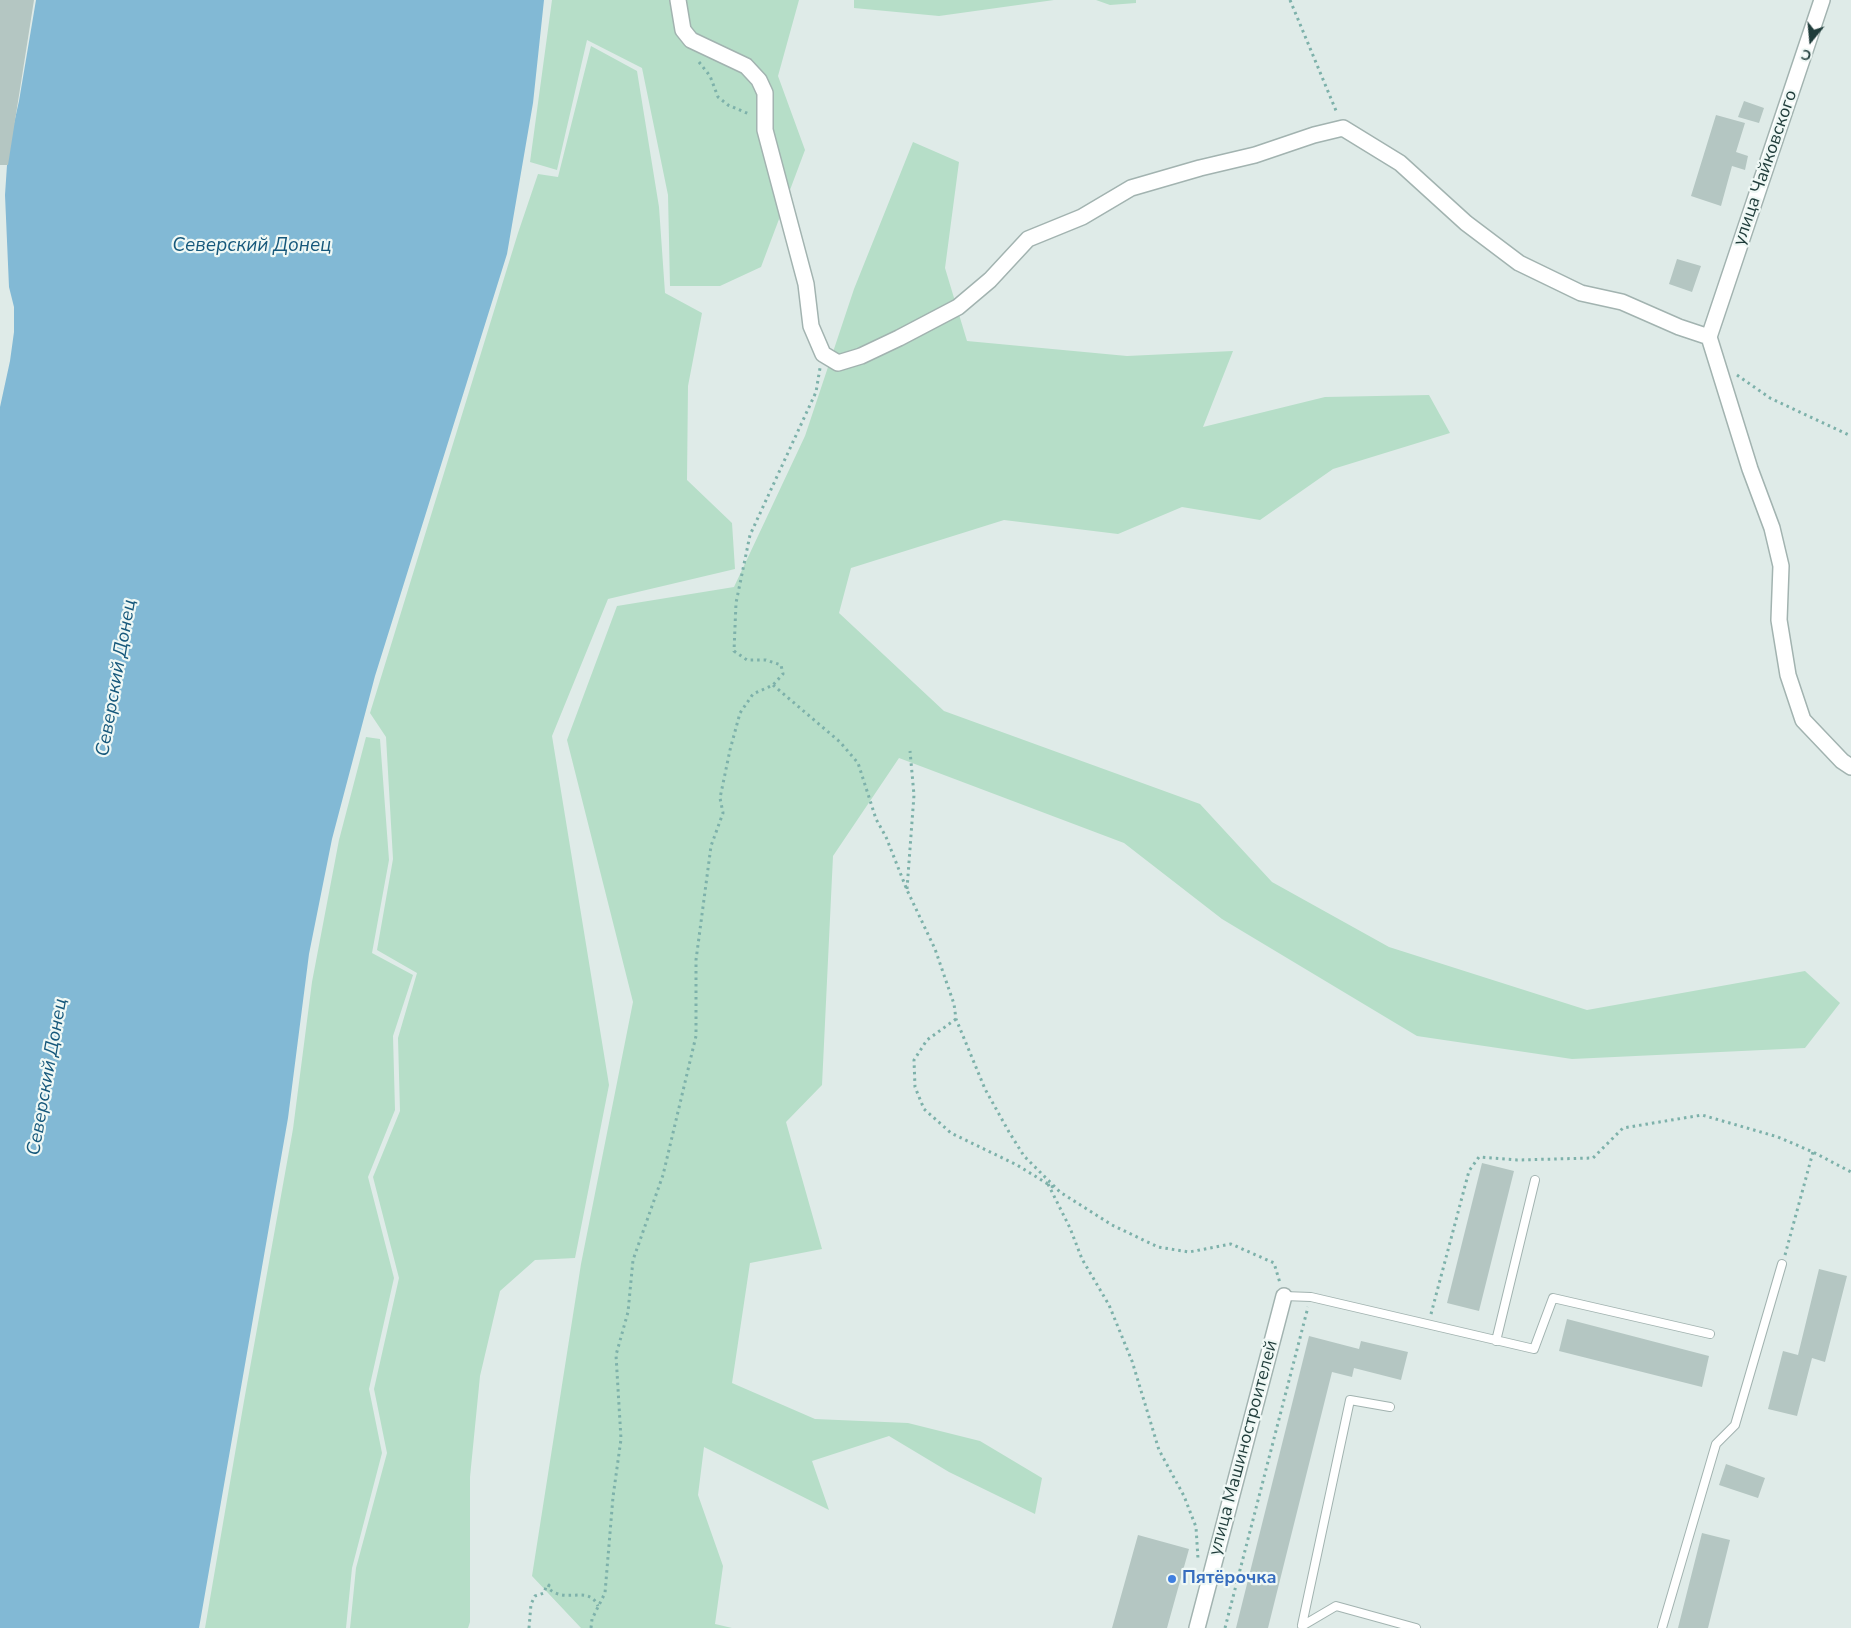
<!DOCTYPE html>
<meta charset="utf-8">
<style>
body{margin:0}
#map{position:relative;width:1851px;height:1628px;overflow:hidden;background:#dfebe8;font-family:"Nunito Sans",sans-serif}
canvas{display:block}
.north{position:absolute;left:1786px;top:15px;width:50px;height:50px;-webkit-text-stroke:4px #eff8f5;paint-order:stroke;rotate:197deg;font-size:14px;font-weight:700;line-height:20px;text-align:center;color:#1f3c3a}
.north::after{content:'';display:block;margin:auto;width:18px;height:22px;background:#1f3c3a;clip-path:polygon(50% 0,100% 100%,50% 72%,0 100%)}
</style>
<div id="map">
<canvas width="1851" height="1628"></canvas>
<div class="north">С</div>
</div>
<script>
const g = document.querySelector('canvas').getContext('2d');
g.lineJoin = 'round';
function fillPath(path, color) { g.fillStyle = color; g.fill(path, 'evenodd'); }
function strokePath(path, color, width, dash) { g.strokeStyle = color; g.lineWidth = width; g.lineCap = dash ? 'butt' : 'round'; g.setLineDash(dash || []); g.stroke(path); }
function label(font, color, halo, rows, align = 'center') {
  g.font = font + ' "Nunito Sans",sans-serif'; g.lineWidth = 4.5; g.setLineDash([]); g.textBaseline = 'middle'; g.strokeStyle = halo; g.fillStyle = color; for (const [text, x, y, turn = 0] of rows) {
    g.save(); g.translate(x, y); g.rotate((+turn || 0) * Math.PI / 180); g.textAlign = isNaN(turn) ? turn : align; if (halo) g.strokeText(text, 0, 0); g.fillText(text, 0, 0); g.restore();
  }
}
const green = new Path2D(`
 M552 0H799L778 76 805 150 761 267 720 286H670L668 195 642 68 587 40 557 170 530 162Z
 M854 0H1054L939 16 854 8Z
 M1096 0H1136V3L1110 5Z
 M591 46 637 71 659 207 665 293 702 313 688 386 687 480 732 523 735 569 608 599 552 736 609 1085 575 1258 535 1260 500 1291 480 1376 470 1477V1622L468 1628H350L356 1568 387 1453 374 1389 399 1278 373 1177 400 1111 398 1038 417 973 377 950 393 859 386 737 370 713 518 233 538 174 558 177Z
 M913 142 959 162 945 268 967 341 1127 356 1233 351 1203 427 1325 397 1429 395 1450 433 1333 469 1260 520 1182 507 1118 534 1004 520 851 568 839 613 944 711 1200 804 1272 882 1389 947 1587 1010 1805 971 1840 1003 1805 1048 1572 1059 1417 1036 1222 919 1124 843 899 758 833 856 822 1085 786 1122 822 1249 750 1263 732 1383 815 1419 908 1423 980 1441 1042 1478 1035 1514 949 1472 889 1436 812 1461 829 1510 704 1447 698 1495 723 1566 715 1624 732 1628H581L532 1576 581 1264 633 1002 567 740 617 606 734 587 805 436 854 289Z
 M366 737 380 739 389 860 372 953 413 975 393 1036 395 1110 368 1177 394 1278 369 1389 382 1453 352 1568 346 1628H205L244 1401 293 1129 312 982 339 840Z`);
const water = new Path2D(`
 M36 0H544L533 103 507 254 375 676 332 839 309 954 288 1118 199 1628H0V407L10 361 14 332V307L9 287 5 195 8 150 19 101Z`);
const building = new Path2D(`
 M0 0H34L8 165H0Z
 M1744 101 1764 108 1759 123 1738 117Z
 M1716 115 1745 123 1736 152 1748 156 1745 170 1732 166 1721 206 1691 196Z
 M1677 259 1701 266 1692 292 1669 284Z
 M1482 1163 1514 1171 1479 1311 1447 1303Z
 M1819 1269 1847 1276 1825 1362 1812 1358 1797 1416 1768 1409 1783 1351 1798 1355Z
 M1567 1319 1709 1356 1702 1387 1559 1351Z
 M1309 1336 1359 1349 1361 1341 1408 1352 1401 1380 1354 1368 1352 1377 1332 1372 1268 1628H1236Z
 M1726 1464 1765 1478 1758 1498 1719 1485Z
 M1702 1533 1730 1540 1708 1628H1678Z
 M1138 1535 1189 1549 1167 1628H1112Z`);
const path = new Path2D(`
 M1290 0 1337 113
 M699 62 710 76 718 97 728 105 749 114
 M1737 375 1770 398 1851 436
 M773 685 840 742 858 763 876 819 886 837 907 890 935 949 954 1004 956 1019 985 1089 1009 1132 1024 1156 1060 1192 1112 1225 1158 1247 1189 1252 1231 1244 1274 1263 1280 1283
 M907 889 914 795 910 751
 M956 1019 927 1040 914 1060 915 1087 924 1109 951 1133 1017 1165 1056 1189
 M1048 1184 1070 1228 1082 1259 1109 1305 1132 1361 1159 1450 1184 1496 1196 1527 1198 1559
 M1785 1255 1813 1152
 M1431 1314 1469 1171 1479 1157 1517 1160 1593 1158 1623 1128 1702 1115 1778 1137 1813 1152 1851 1172
 M529 1628 531 1604 535 1596 544 1593 546 1587 549 1585 548 1588C566 1605 588 1584 598 1606
 M591 1628 592 1619 605 1593 613 1497 621 1439 616 1355 628 1312 633 1260 663 1175 696 1036V960L711 846 723 813 720 798 730 750 740 713 753 694 773 685 783 674 781 665 766 660H747L734 651 736 603 750 535 816 392 820 368
 M1225 1628 1308 1307`);
const lane = new Path2D(`
 M1284 1296 1311 1297 1534 1349 1553 1298 1710 1334
 M1496 1341 1535 1180
 M1302 1625 1350 1400 1390 1407
 M1302 1626 1336 1606 1416 1628
 M1662 1628 1716 1444 1735 1425 1782 1264`);
const street = new Path2D(`
 M678 0 683 30 691 40 746 66 759 80 765 93V130L806 284 811 326 823 354 838 363 861 356 899 338 958 307 990 280 1028 239 1082 217 1131 188 1200 168 1255 155 1314 135 1343 128 1400 163 1466 223 1519 263 1581 293 1622 302 1679 327 1709 337 1750 469 1772 528 1781 566 1779 620 1788 675 1803 720 1842 761 1851 767
 M1709 337 1822 0
 M1197 1628 1284 1296`);
const markers = [
 [1172,1579,5,"#3f7fe0"]
];
const streetNames = [
 ["улица Чайковского",1766,168,-71],
 ["улица Машиностроителей",1244,1448,-75]
];
const shopNames = [
 ["Пятёрочка",1182,1579]
];
const waterNames = [
 ["Северский Донец",252,246],
 ["Северский Донец",117,678,-80],
 ["Северский Донец",48,1077,-80]
];
fillPath(green, '#b6dec8');
fillPath(water, '#82b9d5');
fillPath(building, '#b4c6c2');
strokePath(lane, '#a2b3b0', 10);
strokePath(street, '#a2b3b0', 18);
strokePath(path, '#7db1aa', 3, [2.5, 4]);
strokePath(lane, '#fff', 8);
strokePath(street, '#fff', 15);
for (const [x, y, r, color] of markers) { const dot = new Path2D(); dot.arc(x, y, r, 0, 2 * Math.PI); g.fillStyle = color; g.fill(dot); strokePath(dot, '#eff8f5', 2); }
label('18px', '#1f3c3a', '#eff8f5', streetNames);
label('bold 18px', '#366cbe', '#eff8f5', shopNames, 'left');
label('italic 19px', '#16587b', '#eff8f5', waterNames);
</script>
